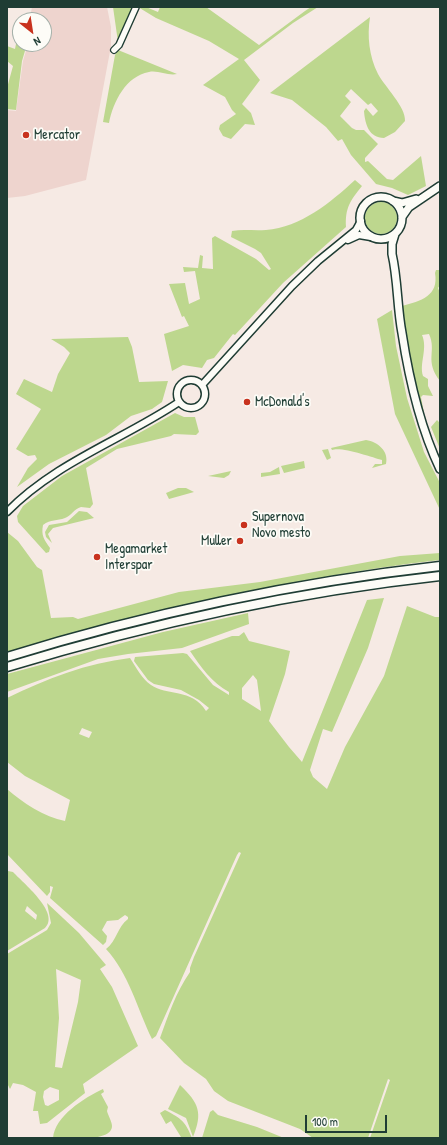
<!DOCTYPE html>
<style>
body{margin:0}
#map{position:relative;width:447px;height:1145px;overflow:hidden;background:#f6eae4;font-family:"Patrick Hand",sans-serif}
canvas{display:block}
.frame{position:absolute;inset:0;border:8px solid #1f3d34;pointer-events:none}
.north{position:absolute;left:12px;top:12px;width:40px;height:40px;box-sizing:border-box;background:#fdfcf7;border:1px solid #a4b0a9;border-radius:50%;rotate:150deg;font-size:11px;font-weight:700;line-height:16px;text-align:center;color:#1f3d34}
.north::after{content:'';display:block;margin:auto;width:14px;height:18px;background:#c8321e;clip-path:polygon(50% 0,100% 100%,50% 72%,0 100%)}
.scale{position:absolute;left:305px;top:1115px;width:82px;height:18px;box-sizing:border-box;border:2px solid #1f3d34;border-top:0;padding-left:5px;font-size:12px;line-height:14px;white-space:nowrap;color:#1f3d34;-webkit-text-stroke:3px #fdfcf7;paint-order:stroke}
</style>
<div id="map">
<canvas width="447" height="1145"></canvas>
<div class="frame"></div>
<div class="north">N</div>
<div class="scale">100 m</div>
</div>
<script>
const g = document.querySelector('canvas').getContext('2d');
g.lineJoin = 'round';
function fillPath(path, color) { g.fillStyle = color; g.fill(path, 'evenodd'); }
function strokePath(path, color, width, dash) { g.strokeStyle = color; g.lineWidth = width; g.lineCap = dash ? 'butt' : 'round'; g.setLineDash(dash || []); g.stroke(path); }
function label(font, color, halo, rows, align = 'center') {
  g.font = font + ' "Patrick Hand",sans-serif'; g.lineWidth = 3.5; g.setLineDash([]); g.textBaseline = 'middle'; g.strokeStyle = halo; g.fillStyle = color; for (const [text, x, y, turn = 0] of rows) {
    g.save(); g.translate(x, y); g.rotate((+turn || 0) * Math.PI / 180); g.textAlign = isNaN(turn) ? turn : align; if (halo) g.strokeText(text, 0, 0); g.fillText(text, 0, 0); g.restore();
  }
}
const built = new Path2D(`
 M32 7H107L111 27V46L86 180 25 196 7 198V110L16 111 23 61 28 44H44V20H35L31 12Z`);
const green = new Path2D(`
 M113 7H134L118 42Z
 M138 7H146L158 12 160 7H206L259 45 305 11 311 7H318L293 23 244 60 260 80 242 104 251 113 255 125 245 124 231 139 223 136 219 129 220 125 236 114 232 110 225 97 203 85 239 59 209 41 156 18Z
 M370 17C367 36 369 56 378 74 385 87 406 107 405 121L395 132 384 138C369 138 365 124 364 111L366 108 373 116 378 111 371 103 368 105 351 89 345 96 351 102 340 116 352 128 356 130H364L378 144 365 158V162L368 161 387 179 393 180 421 156 426 186 408 195 392 188 376 184 351 155 342 139 338 141 326 127 292 100 270 93Z
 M17 39 20 40V44H27L22 61 16 110 7 109V88L13 66 7 61V46L15 49Z
 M118 50 177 74C168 76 158 70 149 72 126 76 113 102 109 123L103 122 115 55Z
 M355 180 362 186C350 201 345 208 346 227L283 283 235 335 233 334 214 358 207 360 202 368 183 365 172 371 164 334 189 326 184 316 182 317 169 284 185 283 189 304 200 299 195 271 184 272 183 267 198 268 200 255 203 256 202 268 213 269 212 238 215 236 256 259 269 270 271 269 261 253 255 249 231 237 232 231C243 229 254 231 266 230 301 227 330 203 355 180Z
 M365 218a16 16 0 1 1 32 0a16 16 0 1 1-32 0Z
 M436 270H440V285L438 288 440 293V381C424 360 437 352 429 334L422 335C428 349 419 363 423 376L428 379V386L433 396 423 395 421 397 424 413 422 416 408 352 402 306C421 301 439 296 435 273Z
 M392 310 396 346 407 398 424 452 440 483V510L395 414 377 319Z
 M128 337 132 347 139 382 168 381 162 402 152 409 131 416 106 435 49 464 17 487 28 468 37 459 35 455 28 456 16 449 41 409 16 394 24 379 52 392 58 374 70 353 64 347 51 339Z
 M175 413 184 417H195L199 432 196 435 174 434 171 436 117 449 86 468 93 504 90 508C87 508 84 507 81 507 74 509 71 516 65 518 57 521 51 519 43 525 41 536 44 539 50 548L49 552 46 553 18 522 17 516 23 506 62 476Z
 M437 420 440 423V449L431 427Z
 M366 440C378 442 389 451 386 464L372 468 375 464H382V460C372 457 340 446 332 450L331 448Z
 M328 449 331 458 327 460 322 450Z
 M304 461 305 468 284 473 281 466Z
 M279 467 280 474 261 477V473L270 472Z
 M231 471 229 475 224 478 208 476Z
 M178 488H186L194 492 169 499 166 493Z
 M79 511 87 512 94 518 53 528 48 534 52 543 46 537 45 532 49 525 67 522Z
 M7 532 18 541 37 567 42 570 51 618 73 617 78 619 179 592 260 582 400 556 440 553V560C356 569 274 586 192 604 130 619 68 634 7 652Z
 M384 598 368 648 332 732 323 729 310 770 313 777 327 789 345 747 384 676 407 606 435 617H440V1138H370L390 1080 388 1079 368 1138H313L300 1129 228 1101 214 1091 206 1079 184 1063 160 1038C168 1016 176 992 190 972V968L194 957 241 853 239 852 237 855 156 1036 152 1039C137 1008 129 974 106 949 117 941 117 927 128 919V917L125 915 118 920 107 921 102 930 107 936 106 942 103 945 50 898 53 887 50 886V892L47 896 7 854V789C23 803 44 817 65 821L70 800 25 776 7 762V698C46 679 87 663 130 658 136 667 142 679 151 685 166 696 192 688 206 711L209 708 199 700 181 690 154 684 148 680 134 661 135 657 183 653 187 654 213 685 229 695V692C212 683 201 667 190 651L232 636H239L244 632 249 641 290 651 285 674 269 721 289 747 302 762 367 600ZM253 675 257 680 261 711 242 699V688ZM82 728 92 732 89 738 79 734Z
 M248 613 249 624 182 648 128 654 98 659 7 692V674L163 632Z
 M8 871 13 872C22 882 61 913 45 928L7 951ZM27 906 37 915 36 920 25 911Z
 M47 903 79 933 106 965 100 969 112 987 138 1046 83 1084 85 1093 47 1123 40 1124 38 1111H33L36 1092 23 1085 13 1083 10 1089 7 1083V954L47 930 51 923ZM56 969 81 980 78 1002 62 1068 55 1067 59 1018ZM50 1087 59 1090V1100L48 1106 45 1105 43 1097 44 1091Z
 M180 1085C199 1103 203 1113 193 1137L186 1118 168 1109Z
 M103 1089 104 1092 101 1094 108 1107 107 1111C108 1115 112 1122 112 1126 112 1143 65 1138 53 1138 55 1116 84 1098 103 1089Z
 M165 1110C182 1119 185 1121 192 1138L181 1137 171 1121 166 1124 160 1113Z
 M213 1110 218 1115 257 1127 284 1138H202L210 1112Z`);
const tertiary = new Path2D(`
 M114 50 119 45 136 7`);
const secondary = new Path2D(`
 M348 240 359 235 371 237
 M177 394a14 14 0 1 1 28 0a14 14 0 1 1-28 0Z
 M202 385 292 286 318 261 356 230 361 221
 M7 512C56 462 122 440 179 402`);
const primary = new Path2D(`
 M360 218a21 21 0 1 1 42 0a21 21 0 1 1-42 0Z
 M393 201 402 203 416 199
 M402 217 409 207 440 186
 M395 234 392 244V254C398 280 397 307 402 333 409 379 420 427 440 469`);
const motorway = new Path2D(`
 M7 657C145 614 297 582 440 566
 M7 667C148 624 294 592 440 576`);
const markers = [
 [26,135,4,"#c8321e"],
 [247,402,4,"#c8321e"],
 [244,525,4,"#c8321e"],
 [240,541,4,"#c8321e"],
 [97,557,4,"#c8321e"]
];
const poiNames = [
 ["Mercator",34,135],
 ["McDonald's",255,402],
 ["Supernova",252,517],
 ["Novo mesto",252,533],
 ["Muller",232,541,"right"],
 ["Megamarket",105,549],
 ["Interspar",105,565]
];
fillPath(built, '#eed4ce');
fillPath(green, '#bdd78e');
strokePath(tertiary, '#1f3d34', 8);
strokePath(secondary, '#1f3d34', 9);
strokePath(primary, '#1f3d34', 10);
strokePath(motorway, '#1f3d34', 11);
strokePath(tertiary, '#fdfcf7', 5.5);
strokePath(secondary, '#fdfcf7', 6);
strokePath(primary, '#fdfcf7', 7);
strokePath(motorway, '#fdfcf7', 8);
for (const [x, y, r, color] of markers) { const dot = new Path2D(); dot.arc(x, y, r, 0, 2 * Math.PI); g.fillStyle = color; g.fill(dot); strokePath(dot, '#fdfcf7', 1.5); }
label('14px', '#1f3d34', '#fdfcf7', poiNames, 'left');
</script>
